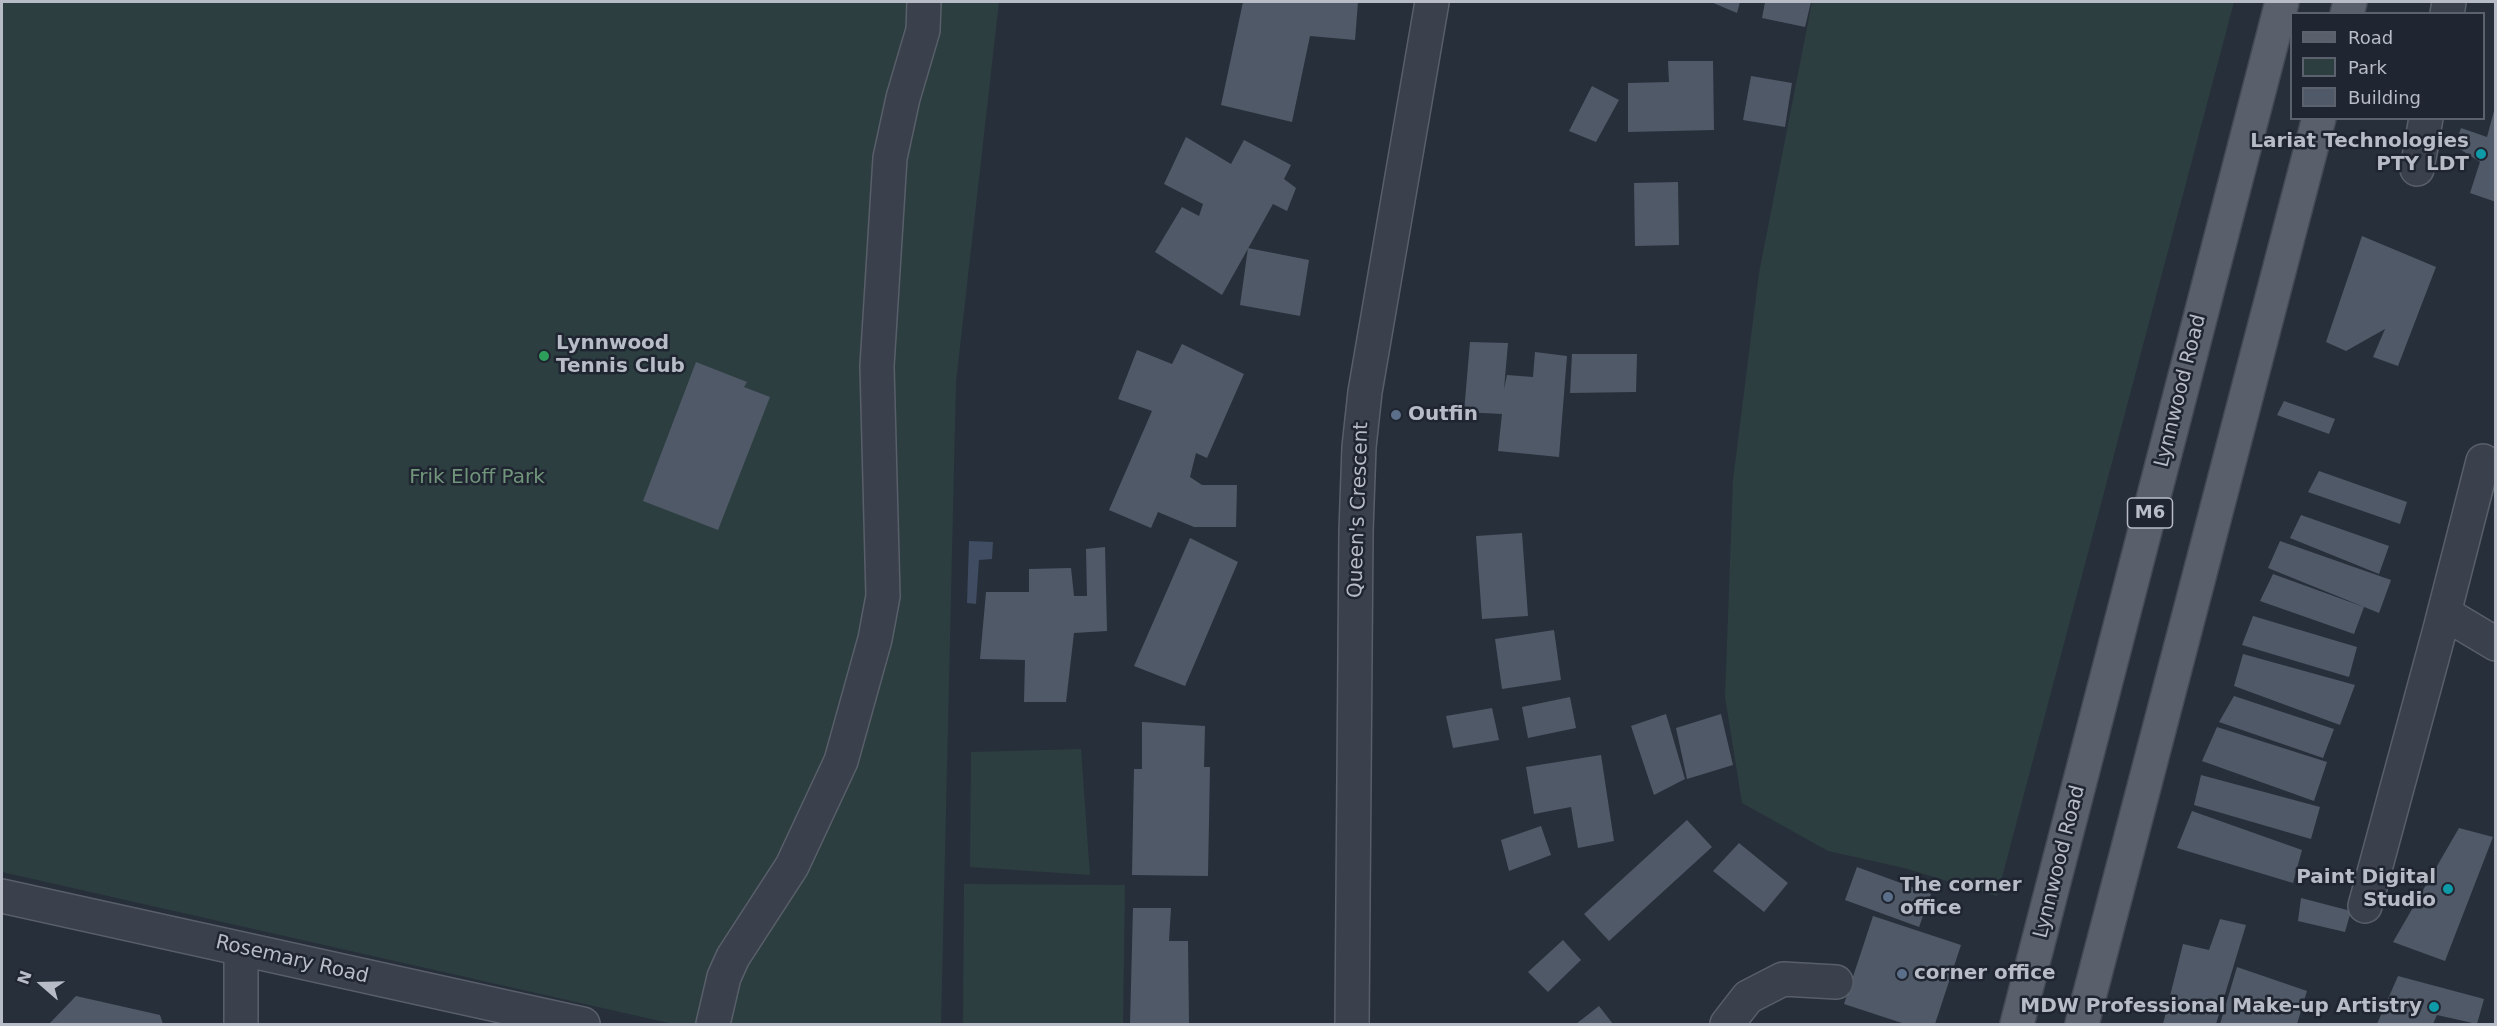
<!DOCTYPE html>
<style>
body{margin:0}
#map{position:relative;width:2497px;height:1026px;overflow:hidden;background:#272f3b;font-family:"DejaVu Sans",sans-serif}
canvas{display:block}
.frame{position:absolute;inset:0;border:3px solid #b7bcc7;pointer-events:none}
.legend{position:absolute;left:2290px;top:12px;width:195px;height:108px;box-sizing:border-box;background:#202631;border:2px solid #5c626d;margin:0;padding:8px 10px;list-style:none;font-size:18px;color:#b7bcc7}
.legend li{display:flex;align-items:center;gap:12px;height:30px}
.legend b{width:30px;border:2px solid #5c626d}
.north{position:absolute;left:12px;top:954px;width:60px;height:60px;-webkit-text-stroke:4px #202631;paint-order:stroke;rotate:290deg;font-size:16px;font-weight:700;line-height:24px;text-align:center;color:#b7bcc7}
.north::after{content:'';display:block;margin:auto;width:21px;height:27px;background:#b7bcc7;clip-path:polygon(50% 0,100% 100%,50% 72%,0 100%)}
</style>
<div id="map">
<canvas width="2497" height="1026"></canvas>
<div class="frame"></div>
<ul class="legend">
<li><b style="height:8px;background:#59606c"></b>Road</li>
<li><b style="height:16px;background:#2c3e3f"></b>Park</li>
<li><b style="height:16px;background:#505967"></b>Building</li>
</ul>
<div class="north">N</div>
</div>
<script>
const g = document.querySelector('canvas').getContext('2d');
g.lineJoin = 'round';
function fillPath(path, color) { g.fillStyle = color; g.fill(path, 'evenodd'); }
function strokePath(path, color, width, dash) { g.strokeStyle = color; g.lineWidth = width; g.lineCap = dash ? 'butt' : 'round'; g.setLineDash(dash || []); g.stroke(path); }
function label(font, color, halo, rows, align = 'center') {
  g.font = font + ' "DejaVu Sans",sans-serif'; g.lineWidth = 5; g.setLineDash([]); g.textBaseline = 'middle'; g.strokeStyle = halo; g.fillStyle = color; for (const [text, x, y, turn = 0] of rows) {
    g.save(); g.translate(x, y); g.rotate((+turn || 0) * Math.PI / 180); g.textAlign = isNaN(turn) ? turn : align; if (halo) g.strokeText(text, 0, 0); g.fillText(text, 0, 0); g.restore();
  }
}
const green = new Path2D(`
 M2 2H999L956 382 941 1024H673L2 872Z
 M1812 2H2234L1997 896 1904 868 1828 851 1742 803 1725 697 1733 480 1759 273Z
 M1081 749 1090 875 970 867 971 752Z
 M964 884 1125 885 1123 1024H963Z`);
const water = new Path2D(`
 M969 541 993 542 992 559 979 560 976 604 967 603Z`);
const building = new Path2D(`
 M1243 2H1358L1355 40 1310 36 1292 122 1221 105Z
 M1711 2H1740L1737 13Z
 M1765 2H1811L1805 27 1762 18Z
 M1668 61H1713L1714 130 1628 132V83L1669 82Z
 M1751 76 1792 83 1785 127 1743 120Z
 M1592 86 1619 100 1596 142 1569 131Z
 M2495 107H2496V202L2470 193 2480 162 2455 146 2461 128 2487 137Z
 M1186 137 1231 164 1244 140 1291 165 1284 179 1296 188 1287 211 1273 204 1222 295 1155 252 1182 207 1199 216 1203 204 1164 184Z
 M1678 182 1679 245 1635 246 1634 183Z
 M2362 236 2436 267 2398 366 2373 357 2385 329 2346 351 2326 342Z
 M1248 248 1309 260 1300 316 1240 305Z
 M1470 342 1508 343 1504 389 1507 375 1533 377 1535 352 1567 356 1559 457 1498 451 1502 414 1464 412Z
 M1182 344 1244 374 1207 458 1196 453 1190 477 1202 485H1237L1236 527H1194L1158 512 1151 528 1109 510 1152 411 1118 399 1137 350 1172 364Z
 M1572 354H1637L1636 392 1570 393Z
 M696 362 747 382 744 387 770 397 718 530 643 501Z
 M2284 401 2335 419 2329 434 2277 415Z
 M2319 471 2407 502 2400 524 2308 492Z
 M2301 515 2389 546 2379 574 2290 538Z
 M1522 533 1528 616 1482 619 1476 536Z
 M1190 538 1238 562 1185 686 1134 666Z
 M2280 541 2391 580 2379 613 2268 568Z
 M1105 547 1107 631 1074 633 1066 702H1024L1025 660 980 659 986 592H1029V569L1071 568 1074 596H1087L1086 549Z
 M2273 574 2364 607 2354 634 2260 601Z
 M2253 616 2357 647 2349 677 2242 645Z
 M1554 630 1561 680 1502 689 1495 639Z
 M2243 654 2355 685 2340 725 2234 686Z
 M2234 696 2334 729 2323 758 2219 722Z
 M1570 697 1576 728 1528 738 1522 707Z
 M1492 708 1499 740 1453 748 1446 716Z
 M1666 714 1685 779 1654 795 1631 726Z
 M1721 714 1733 765 1687 779 1676 728Z
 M1142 722 1205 726 1204 767H1210L1208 876 1132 875 1134 769H1142Z
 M2217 727 2327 762 2314 801 2202 761Z
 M1601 755 1614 841 1578 848 1571 807 1534 814 1526 767Z
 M2201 775 2320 807 2311 839 2194 805Z
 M2192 811 2302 850 2293 883 2177 848Z
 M1687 820 1712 847 1609 941 1584 914Z
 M1541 826 1551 855 1509 871 1501 840Z
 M2459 828 2493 837 2445 961 2393 942Z
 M1739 843 1788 883 1764 912 1713 871Z
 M1857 867 1931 894 1919 927 1845 900Z
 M2301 898 2351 911 2345 932 2298 921Z
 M1133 908H1171L1169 941H1188L1189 1024H1130Z
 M1873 916 1961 945 1935 1024H1905L1844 1004Z
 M2220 919 2246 925 2216 1024H2163L2183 944 2209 950Z
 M1563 940 1581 960 1548 992 1528 972Z
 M2237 967 2307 991 2297 1024H2220Z
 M2398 976 2484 999 2477 1024 2437 1015 2433 1024H2377Z
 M76 996 160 1015 163 1024H49Z
 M1599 1006 1613 1024H1576Z`);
const minor = new Path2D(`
 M2447 14 2449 2
 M2417 169 2426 118
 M2444 613 2496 644
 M2 896 583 1024
 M2365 906 2440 629 2483 461
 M241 1024V949
 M713 1024 724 977 733 957 792 866 841 761 875 639 883 596 877 366 890 158 903 98 923 30 924 2
 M1352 1024 1356 531 1359 447 1365 392 1432 2
 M1727 1024 1748 997 1783 979 1836 982`);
const major = new Path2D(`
 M2347 14 2350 2
 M2017 1024 2282 2
 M2082 1024 2319 118`);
const markers = [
 [2481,154,6,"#0f9aa8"],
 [544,356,6,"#2e9e5b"],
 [1396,415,6,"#5c6f8a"],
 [2448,889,6,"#0f9aa8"],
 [1888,897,6,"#5c6f8a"],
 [1902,974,6,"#5c6f8a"],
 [2434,1007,6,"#0f9aa8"]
];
const shields = [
 [2150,513,45]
];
const shieldNames = [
 ["M6",2150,513]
];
const poiNames = [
 ["Lariat Technologies",2469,142,"right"],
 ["PTY LDT",2469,165,"right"],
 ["Lynnwood",556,344],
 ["Tennis Club",556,367],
 ["Outfin",1408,415],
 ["Paint Digital",2436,878,"right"],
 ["Studio",2436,901,"right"],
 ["The corner",1900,886],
 ["office",1900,909],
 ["corner office",1914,974],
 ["MDW Professional Make-up Artistry",2422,1007,"right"]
];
const streetNames = [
 ["Lynnwood Road",2181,391,-76],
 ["Queen's Crescent",1359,510,-88],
 ["Lynnwood Road",2060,862,-76],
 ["Rosemary Road",292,960,13]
];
const parkNames = [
 ["Frik Eloff Park",477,478]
];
fillPath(green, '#2c3e3f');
fillPath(water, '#3f4c62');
fillPath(building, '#505967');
strokePath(minor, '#595f6a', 36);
strokePath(major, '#444a55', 36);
strokePath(minor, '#3b414c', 33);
strokePath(major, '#59606c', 33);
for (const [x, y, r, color] of markers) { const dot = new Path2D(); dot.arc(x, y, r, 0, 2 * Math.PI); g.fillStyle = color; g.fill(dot); strokePath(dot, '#202631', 2); }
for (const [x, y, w] of shields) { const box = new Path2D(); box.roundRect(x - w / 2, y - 15, w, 30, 4.5); g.fillStyle = '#202631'; g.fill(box); strokePath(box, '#b7bcc7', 1.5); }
label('bold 18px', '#b7bcc7', null, shieldNames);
label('bold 20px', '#b7bcc7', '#202631', poiNames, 'left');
label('20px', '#b7bcc7', '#202631', streetNames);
label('20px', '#71957b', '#202631', parkNames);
</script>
